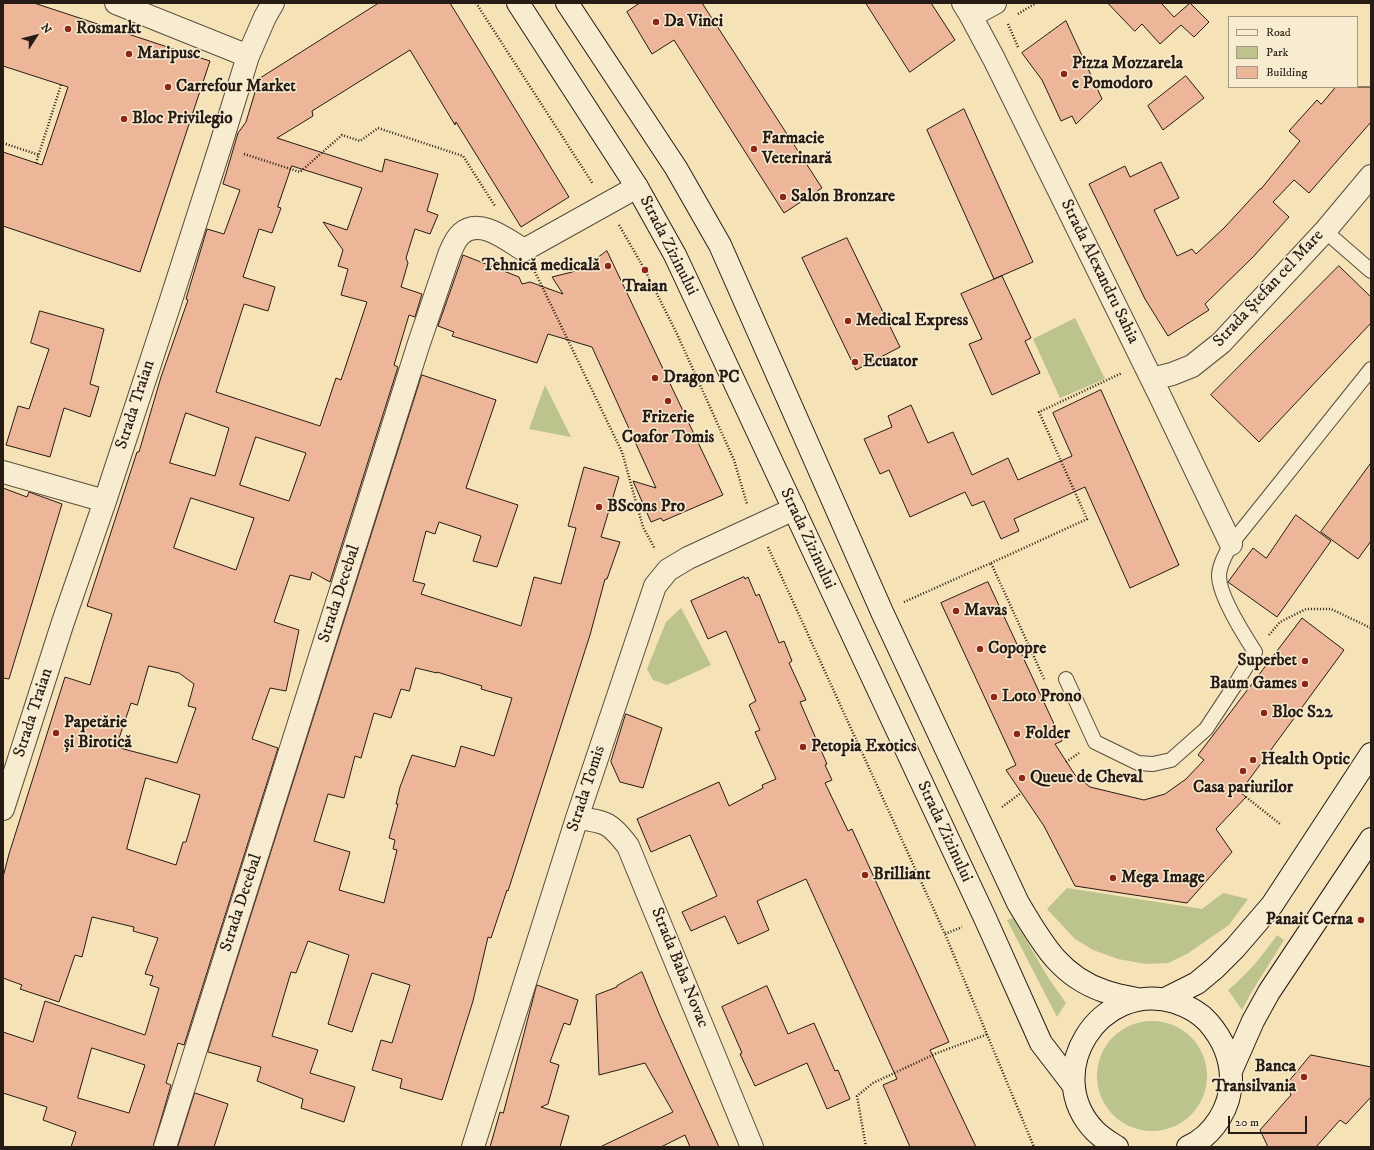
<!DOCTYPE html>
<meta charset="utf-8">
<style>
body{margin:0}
#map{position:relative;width:1374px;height:1150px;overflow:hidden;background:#f5e2b7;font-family:"IM FELL DW Pica",serif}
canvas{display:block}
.frame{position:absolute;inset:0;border:4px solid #271b15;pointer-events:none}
.legend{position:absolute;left:1228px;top:16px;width:130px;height:72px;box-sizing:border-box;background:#f8ecd0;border:1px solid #a49885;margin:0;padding:5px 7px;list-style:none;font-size:12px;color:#271b15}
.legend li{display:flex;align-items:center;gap:8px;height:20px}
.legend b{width:20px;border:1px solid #a49885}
.north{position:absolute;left:16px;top:16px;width:40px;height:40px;-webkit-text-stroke:3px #f8ecd0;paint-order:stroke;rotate:54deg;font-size:11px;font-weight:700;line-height:16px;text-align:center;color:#271b15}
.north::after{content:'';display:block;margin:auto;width:14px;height:18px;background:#271b15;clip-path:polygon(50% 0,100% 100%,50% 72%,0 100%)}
.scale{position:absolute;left:1228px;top:1116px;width:79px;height:18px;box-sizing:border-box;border:2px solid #271b15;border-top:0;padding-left:5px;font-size:12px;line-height:14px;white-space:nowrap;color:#271b15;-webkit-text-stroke:3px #f8ecd0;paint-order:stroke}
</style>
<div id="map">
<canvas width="1374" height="1150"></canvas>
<div class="frame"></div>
<ul class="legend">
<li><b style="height:5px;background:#f8ecd0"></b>Road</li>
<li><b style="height:11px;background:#bdc38d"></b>Park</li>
<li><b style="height:11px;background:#edb699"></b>Building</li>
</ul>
<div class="north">N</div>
<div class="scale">20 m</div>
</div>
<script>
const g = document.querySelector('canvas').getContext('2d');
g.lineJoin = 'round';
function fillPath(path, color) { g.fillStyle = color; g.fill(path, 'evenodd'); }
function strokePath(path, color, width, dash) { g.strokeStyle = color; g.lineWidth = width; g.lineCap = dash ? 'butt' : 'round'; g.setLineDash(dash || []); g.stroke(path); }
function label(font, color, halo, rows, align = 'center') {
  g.font = font + ' "IM FELL DW Pica",serif'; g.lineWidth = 3; g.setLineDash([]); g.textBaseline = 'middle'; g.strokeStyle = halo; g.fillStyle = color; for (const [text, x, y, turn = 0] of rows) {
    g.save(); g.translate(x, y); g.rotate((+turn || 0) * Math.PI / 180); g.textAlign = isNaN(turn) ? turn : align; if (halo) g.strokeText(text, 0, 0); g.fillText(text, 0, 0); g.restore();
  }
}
const green = new Path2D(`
 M1075 318 1105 379 1060 398 1033 339Z
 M545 385 571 437 529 429Z
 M681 608 711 665 667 685 653 680 647 669 666 622Z
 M1067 888 1202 909 1223 893 1248 899 1229 925 1187 954 1168 963 1146 964 1118 959 1093 950 1075 939 1047 909Z
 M1013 918 1049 979 1066 1003 1057 1017 1007 920Z
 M1277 935 1284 940 1251 993 1242 1010 1228 990C1248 974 1262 956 1277 935Z
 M1097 1076a55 55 0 1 1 110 0a55 55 0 1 1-110 0Z`);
const building = new Path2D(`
 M3 3H34L210 61 140 272 3 226V152L42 165 68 87 3 66Z
 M379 3H450L569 197 521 227 456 122 455 125 410 50 312 111 313 116 277 138 382 172 385 159 438 174 427 211 438 215 430 234 415 229 406 258 408 263 401 287 422 294 415 317 409 315 394 365 398 367 330 582 312 572 310 580 290 575 274 622 299 630 286 691 270 688 252 739 278 748 184 1045 178 1043 166 1083 171 1085 153 1147H71L76 1132 43 1120 47 1107 3 1093V1032L33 1042 45 1001 145 1035 159 988 150 985 153 976 145 974 158 938 133 931 134 927 92 917 82 957 75 955 59 1002 20 989 22 985 3 978V877L9 854 65 677 90 685 112 614 87 606 137 452H139L161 377 188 300 186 299 207 229 224 234 240 190 223 184 238 133 246 122 259 79ZM292 166 362 188 347 230 323 222 343 250 338 266 348 269 341 295 367 302 341 380 336 378 320 426 216 392 244 304 268 311 275 287 243 277 259 229 272 233 281 208 278 207ZM186 413 229 428 215 476 170 463ZM256 437 306 453 289 501 240 485ZM191 498 254 518 236 570 174 548ZM149 666 179 673 194 684 188 706 196 708 177 763 116 747 131 703 137 705ZM146 778 200 795 186 842H183L176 865 127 849ZM92 1048 145 1065 129 1113 78 1098Z
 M640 3H702L822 188 784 213 674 40 652 54 627 12Z
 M866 3H931L955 40 910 72Z
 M1108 3H1163L1162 4 1174 17 1190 3 1209 22 1194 37 1181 25 1160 44 1142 24 1135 31Z
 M1066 21 1102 99 1076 124 1072 116 1061 121 1042 80 1022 53Z
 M1186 76 1204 98 1163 130 1148 106Z
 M1336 87H1371V122L1309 193 1294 180 1273 202 1289 217 1254 256 1205 304 1209 310 1168 336 1145 299 1089 184 1125 166 1130 177 1161 162 1179 198 1154 210 1177 256 1192 249 1196 254 1224 228 1260 189H1261L1300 141 1289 131 1317 100 1321 104Z
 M964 109 1033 262 994 279 927 130Z
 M847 238 900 347 856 370 802 258Z
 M607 251 723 495 663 521 661 518 651 522 633 481 656 488 592 347 548 334 537 363 452 336 454 332 438 326 463 255 519 277 522 284 530 282 563 294 552 277 572 272 593 261Z
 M1339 266 1371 297V323L1259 442 1211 395Z
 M1002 276 1031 338 1025 341 1040 373 992 395 969 344 982 339 961 294Z
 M40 311 104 329 90 384 99 387 90 417 64 408 50 457 6 445 18 406 29 409 49 349 31 343Z
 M422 375 496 400 466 488 518 505 497 567 473 561 481 536 439 522 435 534 426 531 413 581 425 584 421 594 521 626 534 577 561 584 576 528 568 526 584 467 619 477 601 537 620 542 607 579H605L590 635 508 891 507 890 491 938 488 937 473 1001 442 1100 400 1088 402 1079 372 1070 381 1040 392 1043 410 985 372 973 352 1032 328 1024 349 955 308 941 296 973 291 972 272 1036 318 1050 310 1073 355 1087 344 1122 301 1108 303 1099 257 1081 261 1067 208 1052ZM416 668 437 673V672L482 686 481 689 512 698 494 756 461 746 455 767 412 755 400 787 396 804H398L389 838 395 840 393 849 397 850 384 903 339 890 350 852 314 841 328 794 344 798 355 756 361 758 374 713 391 718 401 689 409 691Z
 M1101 390 1179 565 1130 588 1085 487 1014 519 1019 531 1001 539 984 501 972 506 965 492 910 517 889 470 880 474 864 439 892 427 888 416 911 405 928 443 953 432 972 475 1008 458 1018 480 1072 456 1053 413Z
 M1371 463V541L1358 559 1321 532Z
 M3 488 27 497 29 492 62 504 9 679 3 678Z
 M1296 515 1331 541 1277 617 1228 582 1253 548 1266 558Z
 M744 577 745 579 748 577 756 596 759 594 779 643 784 641 792 661 789 663 806 700 800 702 827 764 825 765 832 780 825 783 848 831 852 829 949 1042 930 1050 976 1147H910L883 1085 897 1079 806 879 757 901 769 930 738 944 725 916 691 931 682 912 717 896 690 835 651 852 637 819 719 782 729 806 763 788 762 785 776 779 755 732 760 730 749 705 756 701 726 631 708 639 691 601Z
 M988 582 1062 741 1055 744 1075 775 1090 787 1144 800 1165 794 1186 779 1204 760 1198 755 1302 618 1344 650 1240 792 1246 797 1216 829 1232 852 1187 903 1075 886 1044 826 1006 770 1016 765 941 603Z
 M626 714 662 728 643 788 620 782 611 762Z
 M642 972 660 1016 719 1147H690L685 1135 661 1147H600L673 1112 645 1063 599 1075 596 995 617 987V986Z
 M537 985 578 1000 570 1025 564 1023 550 1062 559 1065 548 1104 541 1107 569 1116 560 1147H490L500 1112 503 1113Z
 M767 986 788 1034 814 1023 835 1071 838 1070 850 1099 827 1109 807 1063 755 1086 740 1054 742 1053 722 1007Z
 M1311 1055 1371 1067V1097L1346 1124 1340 1120 1316 1147H1268L1260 1130 1291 1095 1287 1084Z
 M195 1093 228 1104 214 1147H178Z`);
const path = new Path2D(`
 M476 3 593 184
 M1018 14 1036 3
 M1008 24 1018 47
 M3 143 39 155
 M244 154 300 172 342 135 360 141 378 128 463 156 495 206
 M36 163 61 85
 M619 225 645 270 677 334 734 460 747 504
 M535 272 622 452 643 527 655 549
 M768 547 945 934 1034 1147
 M991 563 1087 519 1039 412 1122 373
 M904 602 991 563 1045 681
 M1269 635 1280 622 1306 609H1331L1371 628
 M1066 762 1079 753
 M1246 797 1280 824
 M1002 807 1021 793
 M945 934 962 927
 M866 1147 857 1096 873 1083 937 1053 988 1034`);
const lane = new Path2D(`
 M1325 231 1371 271
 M1066 679 1095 742 1138 763 1153 764 1171 760 1206 729 1235 685 1255 652C1244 635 1219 596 1219 576 1219 565 1226 554 1231 544L1371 369`);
const street = new Path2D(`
 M116 3 248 56
 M963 3 971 16 994 59 1159 394 1231 544
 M971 16 995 3
 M1152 379 1172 374 1192 366 1221 343 1325 231 1371 176
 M3 472 105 501
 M3 809 63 622 105 501 170 303 220 147 248 56 265 17 273 3
 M577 818C607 822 609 822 628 846L752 1147
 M165 1147 418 346 449 255C452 248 455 239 461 234 480 217 507 240 524 250L637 187
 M473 1147 577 818 655 586 668 570 688 558 794 509`);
const secondary = new Path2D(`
 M518 3 637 187 675 255 985 918 1041 1043 1074 1086
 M567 3 676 168 720 245 882 612 1018 903C1041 941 1059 976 1104 991 1115 995 1126 997 1137 999
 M1165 999 1197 983 1215 968 1235 948 1272 905 1371 754
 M1231 1071 1253 1021 1269 992 1371 839
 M1117 1147C1109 1142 1102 1138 1095 1131 1040 1074 1099 979 1175 1002 1187 1006 1199 1012 1208 1022 1222 1038 1231 1057 1231 1079 1231 1107 1214 1135 1188 1147`);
const markers = [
 [656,22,4,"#8f2418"],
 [68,29,4,"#8f2418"],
 [129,54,4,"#8f2418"],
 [1064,74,4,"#8f2418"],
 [168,87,4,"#8f2418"],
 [124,119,4,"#8f2418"],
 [754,149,4,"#8f2418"],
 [783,197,4,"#8f2418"],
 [608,266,4,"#8f2418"],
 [645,270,4,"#8f2418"],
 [848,321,4,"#8f2418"],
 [855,362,4,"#8f2418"],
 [655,378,4,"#8f2418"],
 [668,401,4,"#8f2418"],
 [599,507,4,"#8f2418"],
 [956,611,4,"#8f2418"],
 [980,649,4,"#8f2418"],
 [1305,661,4,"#8f2418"],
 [1305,684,4,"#8f2418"],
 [994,697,4,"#8f2418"],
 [1264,713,4,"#8f2418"],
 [56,733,4,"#8f2418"],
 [1017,734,4,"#8f2418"],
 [803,747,4,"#8f2418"],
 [1253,760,4,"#8f2418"],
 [1243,771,4,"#8f2418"],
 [1022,778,4,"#8f2418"],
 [865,875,4,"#8f2418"],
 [1113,878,4,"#8f2418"],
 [1361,920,4,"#8f2418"],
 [1304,1077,4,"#8f2418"]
];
const poiNames = [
 ["Da Vinci",664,22],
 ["Rosmarkt",76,29],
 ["Maripusc",137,54],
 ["Pizza Mozzarela",1072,64],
 ["e Pomodoro",1072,84],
 ["Carrefour Market",176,87],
 ["Bloc Privilegio",132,119],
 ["Farmacie",762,139],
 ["Veterinară",762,159],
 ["Salon Bronzare",791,197],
 ["Tehnică medicală",600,266,"right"],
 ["Traian",645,287,"center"],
 ["Medical Express",856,321],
 ["Ecuator",863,362],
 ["Dragon PC",663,378],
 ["Frizerie",668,418,"center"],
 ["Coafor Tomis",668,438,"center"],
 ["BScons Pro",607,507],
 ["Mavas",964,611],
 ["Copopre",988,649],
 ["Superbet",1297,661,"right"],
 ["Baum Games",1297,684,"right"],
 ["Loto Prono",1002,697],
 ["Bloc S22",1272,713],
 ["Papetărie",64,723],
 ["și Birotică",64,743],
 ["Folder",1025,734],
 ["Petopia Exotics",811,747],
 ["Health Optic",1261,760],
 ["Queue de Cheval",1030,778],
 ["Casa pariurilor",1243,788,"center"],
 ["Brilliant",873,875],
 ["Mega Image",1121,878],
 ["Panait Cerna",1353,920,"right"],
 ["Banca",1296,1067,"right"],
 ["Transilvania",1296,1087,"right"]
];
const streetNames = [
 ["Strada Zizinului",668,246,63],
 ["Strada Alexandru Sahia",1099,272,64],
 ["Strada Ștefan cel Mare",1269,289,-47],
 ["Strada Traian",136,405,-72],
 ["Strada Zizinului",807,539,65],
 ["Strada Decebal",340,594,-72],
 ["Strada Traian",34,713,-72],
 ["Strada Tomis",587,789,-72],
 ["Strada Zizinului",944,832,65],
 ["Strada Decebal",242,903,-72],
 ["Strada Baba Novac",679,968,68]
];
fillPath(green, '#bdc38d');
fillPath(building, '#edb699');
strokePath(building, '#271b15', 1);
strokePath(lane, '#5a4d3e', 16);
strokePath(street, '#5a4d3e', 24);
strokePath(secondary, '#271b15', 24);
strokePath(path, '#271b15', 2.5, [1, 2]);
strokePath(lane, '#f8ecd0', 14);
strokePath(street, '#f8ecd0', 22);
strokePath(secondary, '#f8ecd0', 22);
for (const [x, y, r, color] of markers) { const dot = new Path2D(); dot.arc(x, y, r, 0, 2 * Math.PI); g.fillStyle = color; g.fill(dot); strokePath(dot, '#f8ecd0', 1.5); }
label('bold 17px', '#271b15', '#f8ecd0', poiNames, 'left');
label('17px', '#271b15', '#f8ecd0', streetNames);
</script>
